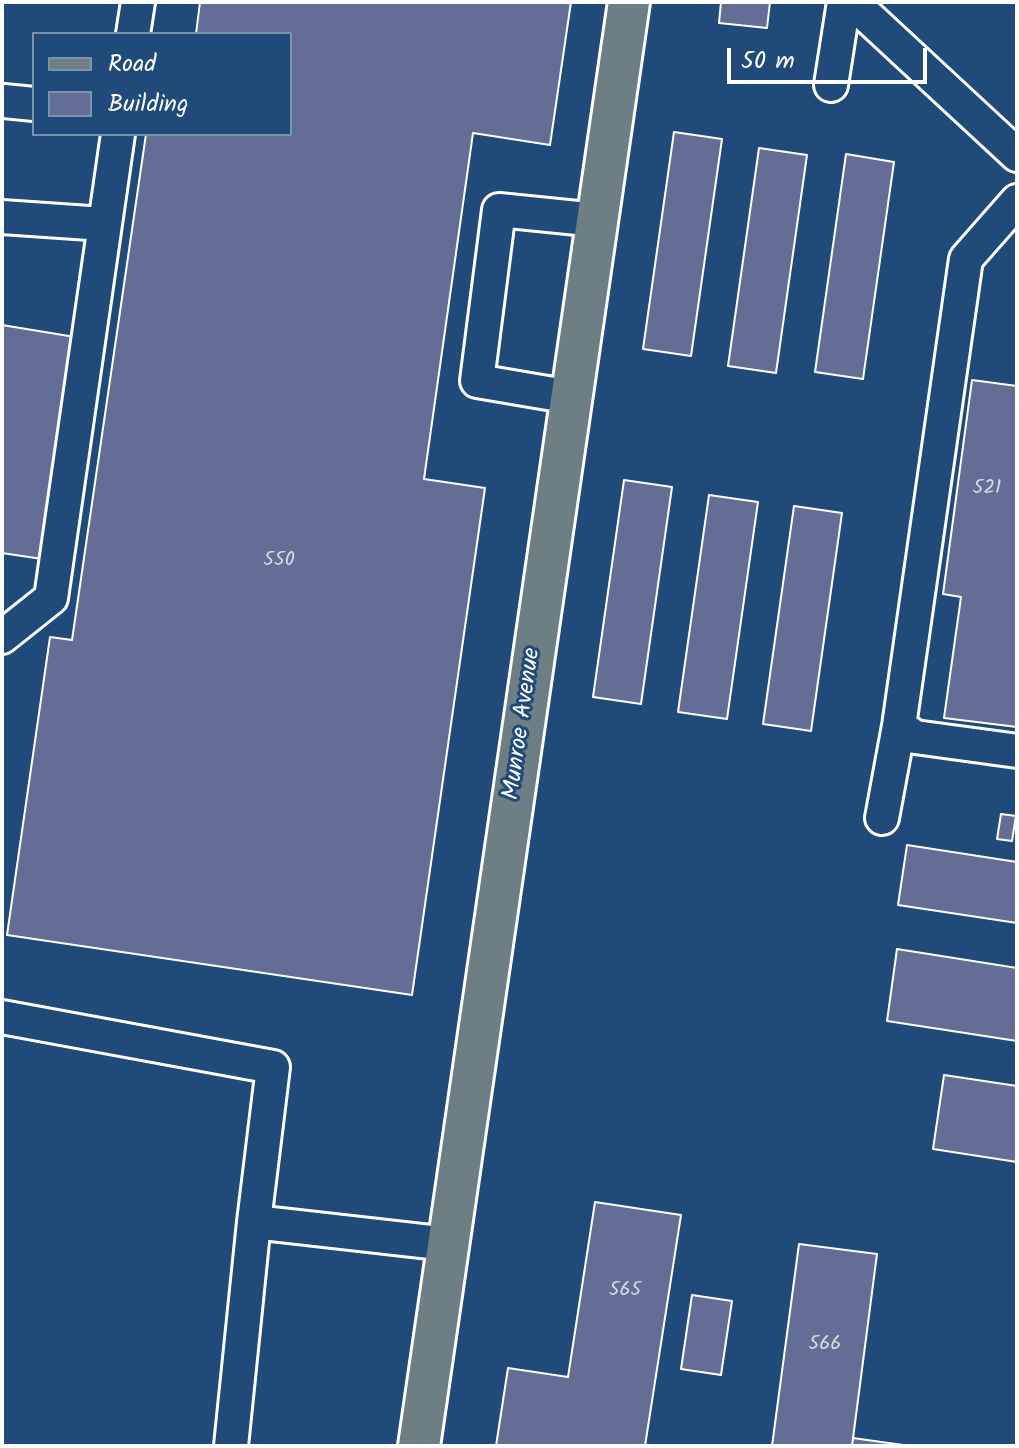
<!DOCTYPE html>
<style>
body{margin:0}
#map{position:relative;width:1019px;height:1448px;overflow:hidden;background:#1f4a7a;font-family:Kalam,sans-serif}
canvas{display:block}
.frame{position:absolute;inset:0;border:4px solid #fff;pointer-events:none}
.legend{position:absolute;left:32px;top:32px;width:260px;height:104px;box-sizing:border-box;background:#1f4a7a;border:2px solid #7992af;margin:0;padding:10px 14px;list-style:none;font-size:24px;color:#fff}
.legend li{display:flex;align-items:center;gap:16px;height:40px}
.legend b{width:40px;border:2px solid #7992af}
.scale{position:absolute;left:727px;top:48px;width:200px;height:36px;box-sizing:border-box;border:4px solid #fff;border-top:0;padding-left:10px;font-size:24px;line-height:28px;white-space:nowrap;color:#fff;-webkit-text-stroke:6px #1f4a7a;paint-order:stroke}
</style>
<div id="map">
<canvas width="1019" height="1448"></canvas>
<div class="frame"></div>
<ul class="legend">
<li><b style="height:10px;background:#6d7e84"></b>Road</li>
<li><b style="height:22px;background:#636d95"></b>Building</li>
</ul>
<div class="scale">50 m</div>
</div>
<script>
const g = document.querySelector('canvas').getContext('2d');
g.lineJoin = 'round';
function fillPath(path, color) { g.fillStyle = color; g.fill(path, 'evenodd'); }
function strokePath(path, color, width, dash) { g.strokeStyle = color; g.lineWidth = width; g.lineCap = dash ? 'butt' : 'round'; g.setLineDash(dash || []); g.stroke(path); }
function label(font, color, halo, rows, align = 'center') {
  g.font = font + ' Kalam,sans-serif'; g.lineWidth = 6; g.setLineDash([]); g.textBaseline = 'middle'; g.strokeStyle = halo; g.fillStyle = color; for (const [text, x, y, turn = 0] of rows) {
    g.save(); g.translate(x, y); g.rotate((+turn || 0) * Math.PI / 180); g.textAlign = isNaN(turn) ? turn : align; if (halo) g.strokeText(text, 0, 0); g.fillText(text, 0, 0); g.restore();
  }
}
const building = new Path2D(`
 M200 2H571L550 145 473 133 424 479 485 488 412 995 7 935 50 637 72 640 146 134H290V34H196Z
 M721 2H770L767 28 719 23Z
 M674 132 722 139 691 356 643 349Z
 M759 148 807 155 776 373 728 366Z
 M846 154 894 162 863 379 815 372Z
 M2 325 75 337 42 559 2 553Z
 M972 380 1017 386V727L944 718 961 597 943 594Z
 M624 480 672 487 641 704 593 697Z
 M709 495 758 502 727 719 678 712Z
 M794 506 842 513 811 731 763 724Z
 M1001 814 1016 816 1012 841 997 839Z
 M907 845 1017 862V923L898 905Z
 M897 949 1017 968V1041L887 1021Z
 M944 1075 1017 1086V1162L933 1149Z
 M595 1202 681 1215 645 1446H496L508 1368 568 1377Z
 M799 1244 877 1254 852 1446H772Z
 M692 1295 732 1301 721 1375 681 1369Z
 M853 1438 910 1446H852Z`);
const minor = new Path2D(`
 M852 2 1017 155
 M133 34 138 2
 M831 85 844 2
 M4 101 34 104
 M1017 201 966 259 899 726 915 737 1017 751
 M2 217 104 224
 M571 397 477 381 499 210 597 220
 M2 637 51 598 118 134
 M882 818 899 726
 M2 1017 273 1067 254 1222 448 1244
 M231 1446 254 1222`);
const major = new Path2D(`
 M419 1446 629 2`);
const numberNames = [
 ["521",987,490],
 ["550",279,562],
 ["565",625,1292],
 ["566",825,1346]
];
const streetNames = [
 ["Munroe Avenue",524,724,-82]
];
fillPath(building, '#636d95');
strokePath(building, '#fff', 2);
strokePath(minor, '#fff', 38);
strokePath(major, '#fff', 46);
strokePath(minor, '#1f4a7a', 32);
strokePath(major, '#6d7e84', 40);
label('20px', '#d8dae4', null, numberNames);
label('24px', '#fff', '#1f4a7a', streetNames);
</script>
